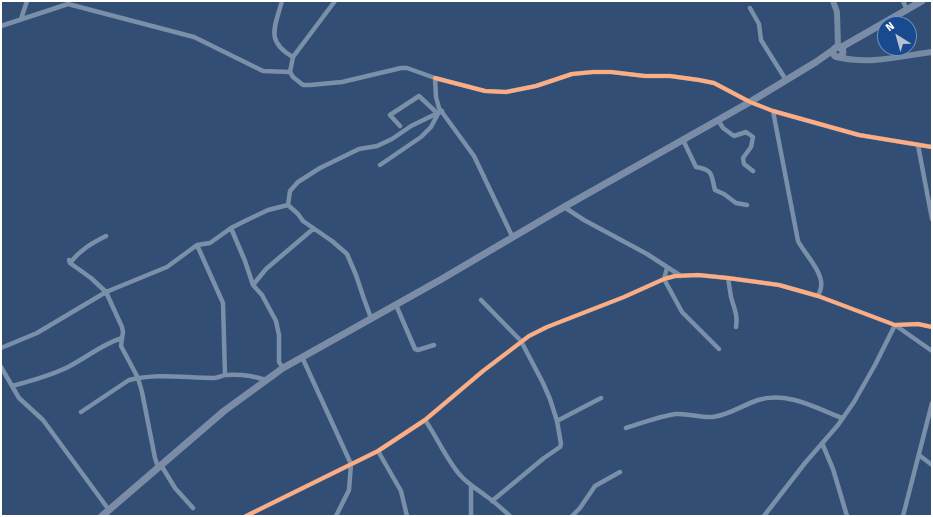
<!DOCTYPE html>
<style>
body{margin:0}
#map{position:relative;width:933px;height:517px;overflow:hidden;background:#334e75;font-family:"Fira Sans",sans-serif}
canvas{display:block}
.frame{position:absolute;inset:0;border:2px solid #fff;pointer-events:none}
.north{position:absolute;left:877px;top:16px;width:40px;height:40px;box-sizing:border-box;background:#184a90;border:1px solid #7492bc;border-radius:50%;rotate:323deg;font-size:11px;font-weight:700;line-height:16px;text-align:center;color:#fff}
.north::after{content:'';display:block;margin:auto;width:14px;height:18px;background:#b8c1cf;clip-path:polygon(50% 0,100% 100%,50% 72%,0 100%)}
</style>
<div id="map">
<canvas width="933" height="517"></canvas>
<div class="frame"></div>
<div class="north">N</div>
</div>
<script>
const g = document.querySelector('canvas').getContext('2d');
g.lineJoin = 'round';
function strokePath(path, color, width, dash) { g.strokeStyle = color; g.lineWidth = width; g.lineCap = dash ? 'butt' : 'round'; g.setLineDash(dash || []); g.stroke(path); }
const street = new Path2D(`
 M282 1C275 27 265 41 293 57
 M335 1 293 57 290 72 293 77 303 85H310L342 82 401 68H407L435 78 436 97 439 108 474 156 513 238
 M903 1 907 10
 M750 8 759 24 761 40 786 80
 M21 19 27 1
 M1 26 68 4 194 37 263 71 290 72
 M435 78 485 91 506 92 536 86 572 74 593 72H611L645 76H670L699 80 714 83 750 102 773 111 859 135 932 147
 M773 111 798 241C804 253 824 273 821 287 821 290 819 293 818 296
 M718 120 723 128 734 136 746 132 753 137 751 147 743 158 744 164 753 171
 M400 126 390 115 419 96 437 113
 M683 140 696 167C714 170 711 175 715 190L724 194 736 203 747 205
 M918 145 932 219
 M380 165 421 137 431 127 439 112
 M564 207 584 220 647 254 681 276
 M231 228 245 261 253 285 262 295 276 321 279 335V362L283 368
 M197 245 223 303 225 375
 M69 260 70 263 91 278 106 292 122 327 123 332 121 346 138 378 142 392 155 458 158 467
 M70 263C80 250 92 243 106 236
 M667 268 664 279 682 312 719 349
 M728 278C729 284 730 291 731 297 734 308 738 315 736 327
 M253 285 266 269 313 229
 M481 300 521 341 543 383 550 399 557 421 561 444 560 447 544 458 492 501
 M396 305 415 349 418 350 434 345
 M371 318 364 299 356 275 347 254 332 241 303 221 298 214 288 205 290 191 298 182 320 168 359 149 377 146 392 139 411 126 442 111
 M1 348 37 333 106 292 167 267 197 245 210 243 231 228 247 220 268 210 288 205
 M302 357 351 464 349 490 336 516
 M1 367 19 398 43 420 109 510
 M12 386C31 381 50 376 68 367 86 358 102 344 122 338
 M81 412 129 380C159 373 184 378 214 378 219 378 222 375 226 375 239 374 254 376 266 380
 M425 420C437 437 446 459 460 475 469 485 476 488 486 496 495 502 502 509 510 516
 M557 421 601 398
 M626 428C642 423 660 416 676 414 688 413 701 418 713 417 729 415 743 405 758 400 787 391 816 408 842 418
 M822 443 833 469 847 516
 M378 451 401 491 407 516
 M919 455 932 465
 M161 465 175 488 193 508
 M471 487V516
 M246 516 378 451 425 420 483 371 529 336 547 327 624 297 664 279 675 276 698 275 728 278 779 285 818 296 895 325 918 324 932 327
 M572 516 580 508 595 486 620 472
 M764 516 805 463 838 425 854 402 875 365 895 325 932 351
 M903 516 932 403`);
const secondary = new Path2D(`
 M833 1 837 12 838 47
 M837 57C869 65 901 56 932 52`);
const primary = new Path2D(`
 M833 52a5 5 0 1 1 10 0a5 5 0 1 1-10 0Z
 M840 48 922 1
 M102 516 224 411 283 368 440 280 564 207 750 102 816 62 833 50`);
const cycleway = new Path2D(`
 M435 78 485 91 506 92 536 86 572 74 593 72H611L645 76H670L699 80 714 83 750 102 773 111 859 135 932 147
 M246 516 378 451 425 420 483 371 529 336 547 327 624 297 664 279 675 276 698 275 728 278 779 285 818 296 895 325 918 324 932 327`);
strokePath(street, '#7a8fa8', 4.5);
strokePath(secondary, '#768aa4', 6);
strokePath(primary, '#7a8ca6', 7);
strokePath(cycleway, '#ffac80', 4);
</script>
